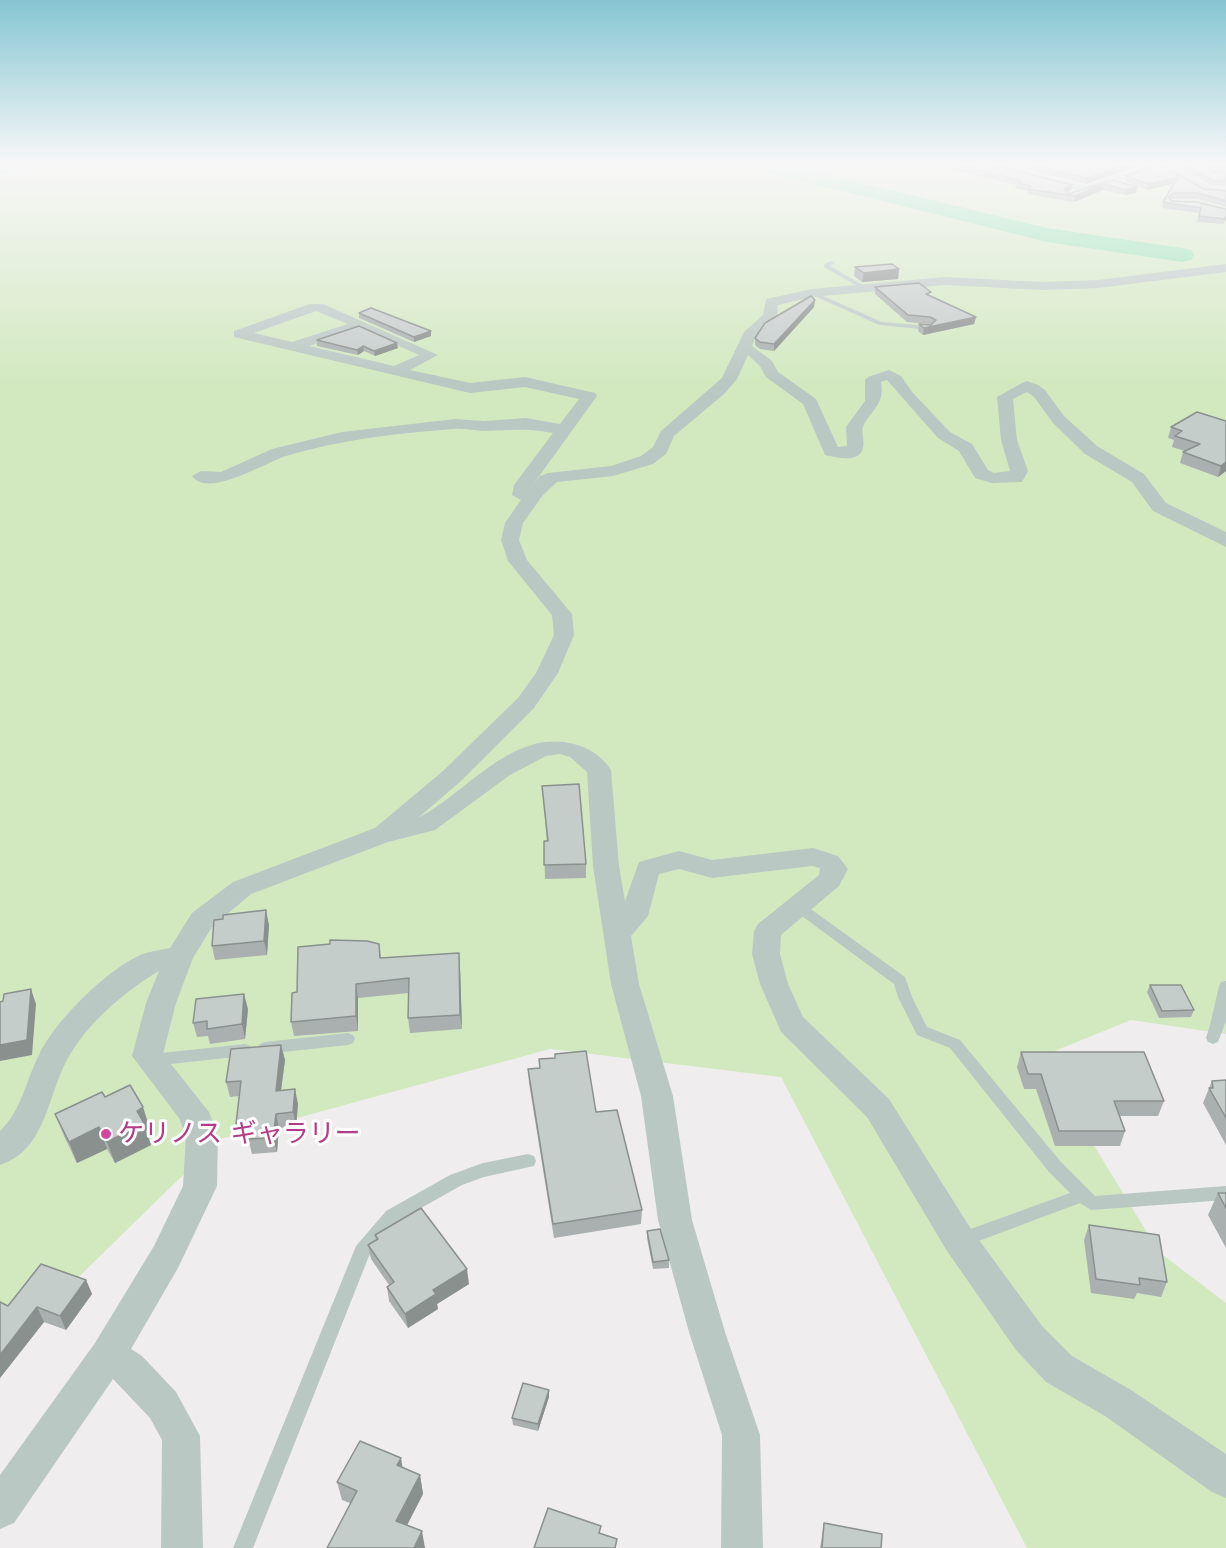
<!DOCTYPE html>
<meta charset="utf-8">
<style>
body{margin:0}
canvas{display:block;background:#f0edef}
</style>
<canvas width="1226" height="1548"></canvas>
<script>
const g = document.querySelector('canvas').getContext('2d');
g.lineJoin = 'round';
function fillPath(path, color) { g.fillStyle = color; g.fill(path, 'evenodd'); }
function strokePath(path, color, width, dash) { g.strokeStyle = color; g.lineWidth = width; g.lineCap = dash ? 'butt' : 'round'; g.setLineDash(dash || []); g.stroke(path); }
function label(font, color, halo, rows, align = 'center') {
  g.font = font + ' "Work Sans","Noto Sans JP",sans-serif'; g.lineWidth = 6; g.setLineDash([]); g.textBaseline = 'middle'; g.strokeStyle = halo; g.fillStyle = color; for (const [text, x, y, turn = 0] of rows) {
    g.save(); g.translate(x, y); g.rotate((+turn || 0) * Math.PI / 180); g.textAlign = isNaN(turn) ? turn : align; if (halo) g.strokeText(text, 0, 0); g.fillText(text, 0, 0); g.restore();
  }
}
const green = new Path2D(`
 M96 164H1226V1034L1131 1020 1040 1057 1159 1252 1226 1303V1548H1027L781 1077 550 1049 220 1139 54 1301 0 1368V175Z`);
const water = new Path2D(`
 M0 164H93L0 174Z`);
const river = new Path2D(`
 M747 164H783L1047 228 1182 248 1191 250 1194 255 1191 260 1182 262 1047 242 750 168Z`);
const service = new Path2D(`
 M1211 166H1226V170L1216 169 1217 174 1214 176 1211 174Z
 M830 261 835 262 830 266 868 288V290H864L824 267V265Z
 M810 292H814L882 322 929 326 933 328 929 330 879 325 810 294Z
 M796 900 801 902 905 977 912 997 927 1027 960 1040 1061 1162 1095 1196 1226 1186V1200L1091 1210 1080 1203 960 1248 954 1245 951 1240 954 1235 1070 1193 1049 1172 950 1048 917 1035 898 997 894 984 791 908 789 905 791 902Z
 M1226 981V1021L1218 1042 1213 1044 1208 1042 1206 1038 1210 1025 1219 986 1221 982Z
 M348 1033 353 1035 355 1039 353 1043 348 1045 265 1054 260 1052 257 1048 260 1044 265 1042Z
 M245 1044 250 1046 253 1050 250 1054 245 1056 152 1066 147 1064 144 1060 147 1056 152 1054Z
 M528 1154 534 1156 536 1161 534 1166 484 1177 462 1185 398 1221 369 1256 253 1548H233L356 1246 386 1211 450 1175 483 1163Z`);
const minor = new Path2D(`
 M977 164H996L1086 186 1148 165 1157 167 1087 192Z
 M1167 169H1175L1210 187 1226 188V194L1204 192 1167 173Z
 M1226 264V272L1098 288 1042 290 945 285 812 297 778 305 777 316 757 334 752 346 772 361 778 372 816 399 838 447 847 446 846 427 865 401V380L868 377 889 370 901 376 913 393 950 432 972 444 988 470 994 473 1010 471 1001 440 997 397 1022 383 1027 381 1038 385 1045 390 1064 416 1097 446 1144 474 1166 503 1226 532V547L1153 511 1132 482 1085 454 1053 423 1034 397 1027 392 1013 399 1017 440 1028 471 1022 482 992 483 975 478 959 451 938 438 887 380 881 382C885 403 873 409 864 424 860 432 865 440 863 448 859 464 836 457 825 455L803 404 766 377 760 366 748 355 737 379 724 394 674 436 666 454 653 464 613 476 557 482 543 495 523 523 519 540 527 560 572 614 574 635 558 673 534 708 461 781 418 818C467 793 512 728 574 744 589 748 602 756 611 770L619 866 625 901 639 862 679 851 712 860 813 848 838 856 848 869 839 886 781 935 780 954 788 984 803 1017 889 1099 971 1229 1042 1326 1072 1356 1131 1390 1226 1454V1498L1212 1492 1105 1416 1046 1382 1016 1350 947 1251 867 1117 781 1032 760 984 752 954 754 931 758 924 819 875 820 868 812 866 712 878 679 869 659 874 648 916 631 936 639 984 673 1096 692 1220 725 1332 760 1435 763 1548H721L722 1435 689 1332 658 1220 641 1096 611 984 593 866 587 772 570 757 560 754 546 756 510 775 435 830 388 842 251 894 212 927 193 958 176 1003 163 1054 209 1112 218 1136 217 1186 178 1268 131 1349 142 1356 176 1392 200 1436 203 1548H161L162 1440 150 1418 113 1379 14 1523 0 1529V1475L95 1343 154 1246 183 1186 186 1136 179 1118 132 1056 146 1003 159 971C124 992 87 1023 67 1060 47 1097 46 1150 0 1165V1131C22 1110 25 1082 39 1055 54 1022 109 967 143 954 152 951 161 950 170 948L192 913 233 882 375 828 443 771 518 698 536 673 554 635 552 615 508 561 501 540 505 523 521 500 512 495 514 485 553 433C527 428 511 430 485 431 474 431 464 428 453 429 398 433 339 440 286 456 266 462 208 499 192 476L201 471 221 472 272 449 342 432 455 419 484 421 526 418 560 424 579 399 525 387 470 393 234 337V331L310 304H323L438 355 410 370 470 383 525 377 595 393 597 396 532 486 540 476 548 473 611 466 641 456 653 447 661 431 722 378 744 332 763 315 766 299 812 289 945 277 1042 282 1098 280ZM316 311 348 324 292 342 254 333ZM360 329 419 355 394 366 309 346Z`);
const wall = new Path2D(`
 M941 164H989L1072 185 1071 190 1067 192 1068 194 1113 180 1137 187 1136 193 1125 195 1103 190 1074 202 1027 194 1028 191 1015 188 1016 185 941 167Z
 M1006 164H1144L1086 184Z
 M1154 164H1223L1210 166V169L1214 173 1219 171 1220 166H1226V186L1211 185 1176 167H1166L1204 189 1226 191V207L1197 199H1172L1171 200 1226 209V220L1223 224 1197 222 1199 213 1162 208 1163 202 1175 183 1147 190 1125 181 1126 176 1157 165Z
 M855 267 899 269 898 279 862 282 854 276Z
 M875 287 930 296 976 317 974 324 923 335 918 331 919 324 931 325 929 324 907 322 875 294Z
 M814 307 774 351 760 349 755 345V338Z
 M359 313 431 336 414 342 359 318Z
 M317 340 398 348 375 356 364 351 358 355 317 346Z
 M1226 421V471L1218 477 1180 463 1183 452 1185 451 1172 447 1174 440 1168 438 1171 427Z
 M542 786 586 864V878L545 879 544 841H547Z
 M269 925 267 955 215 960 212 946Z
 M379 944 381 958 459 953 460 967 462 1029 410 1033 408 1018 409 993 358 998V1031L294 1036 291 1022 297 992Z
 M1150 985 1194 1010 1191 1017 1159 1018 1147 992Z
 M248 1009 245 1039 210 1044 208 1036 197 1037 193 1023Z
 M281 1045 285 1060 281 1090 298 1104 296 1127 279 1128 277 1152 252 1154 248 1138 240 1139 236 1124 239 1096 230 1097 226 1082Z
 M1021 1052 1164 1101 1158 1116H1120L1125 1131 1120 1146H1055L1036 1089H1024L1017 1067Z
 M539 1059 596 1112 642 1210 641 1224 554 1238 529 1083 528 1069 540 1068Z
 M1226 1080V1145L1203 1103 1212 1081Z
 M105 1097 150 1129 146 1131 151 1145 115 1163 107 1149 77 1163 64 1136 55 1114Z
 M1218 1193H1226V1248L1208 1215Z
 M1089 1225 1167 1282 1161 1297 1137 1293 1134 1299 1091 1293 1084 1240Z
 M647 1231 669 1260V1268L653 1269 647 1238Z
 M375 1235 469 1284 437 1304 438 1309 408 1328 389 1301 387 1287 389 1285 371 1259 368 1245 376 1240Z
 M86 1280 92 1294 66 1330 44 1322 0 1378V1302L8 1306Z
 M549 1397 538 1431 513 1425 512 1418Z
 M402 1468 420 1475 423 1494 407 1525 342 1500 337 1482Z
 M824 1523 881 1548H820Z`);
const shadedWall = new Path2D(`
 M1130 164H1144L1086 184 1087 178Z
 M1178 177 1177 183 1147 190 1148 184Z
 M1104 184 1103 190 1074 202 1075 196Z
 M1072 185 1071 190 1063 194 1064 189Z
 M1137 187 1136 193 1125 195 1126 190Z
 M899 269 898 279 862 282 864 273Z
 M815 300 814 307 774 351V344Z
 M976 317 974 324 923 335 924 328Z
 M431 331V336L414 342V337Z
 M397 343 398 348 375 356 374 351Z
 M363 346 364 351 358 355 357 350Z
 M1226 462V471L1218 477 1221 466Z
 M266 910 269 925 267 955 264 941Z
 M459 953 460 967 462 1029 460 1015Z
 M356 984 358 998V1031L356 1016Z
 M31 989 36 1004 32 1055 0 1061V1045Z
 M244 994 248 1009 245 1039 242 1024Z
 M281 1045 285 1060 279 1105 276 1091Z
 M295 1089 298 1104 296 1127 293 1112Z
 M143 1107 150 1129 146 1131 151 1145 115 1163 107 1142 137 1111Z
 M276 1114 279 1128 277 1152 273 1138Z
 M99 1127 107 1149 77 1163 69 1142Z
 M467 1269 469 1284 437 1304 438 1309 408 1328 405 1314 433 1290Z
 M86 1280 92 1294 66 1330 60 1316Z
 M37 1307 44 1322 0 1378V1355Z
 M549 1390V1397L538 1431V1424Z
 M401 1458 404 1477 397 1465Z
 M420 1475 423 1494 400 1539 396 1521Z
 M422 1531 425 1548H414Z`);
const building = new Path2D(`
 M953 164H989L1072 185 1064 189 1068 194 1113 180 1137 187 1126 190 1104 184 1075 196 1028 189 1031 186 1016 182 1022 181Z
 M1028 164H1130L1087 178Z
 M1159 164H1166V168L1204 189 1226 191V201L1198 193H1173L1169 197 1171 201 1197 202 1226 209V217L1225 219 1199 216 1201 208 1163 202 1178 177 1148 184 1126 176Z
 M1182 164H1210V169L1214 173 1220 171V166H1226V181L1212 180Z
 M892 264 899 269 864 273 855 267Z
 M919 283 931 292 926 294 976 317 924 328 919 324 931 325 936 320 930 317 908 315 875 287Z
 M811 296 815 300 774 344 760 342 755 338 765 323Z
 M371 308 431 331 414 337 359 313Z
 M359 326 397 343 374 351 363 346 357 350 317 340Z
 M1197 412 1226 421V462L1221 466 1183 452 1200 444 1175 436 1182 431 1171 427Z
 M579 784 586 864 544 865V841H548L542 786Z
 M266 910 264 941 212 946 214 920 223 919V915Z
 M330 940 367 941 379 944 380 958 459 953 460 1015 408 1018 409 978 356 984V1016L291 1022 292 993 297 992 298 947 330 944Z
 M1150 985H1181L1194 1010 1162 1011Z
 M31 989 27 1040 0 1045V1002L3 1001 4 994Z
 M244 994 242 1024 207 1029V1021L193 1023 196 999Z
 M281 1045 276 1091 295 1089 293 1112 276 1114 273 1138 248 1139 250 1123 236 1124 241 1081 226 1082 231 1049Z
 M586 1051 596 1112 617 1110 642 1210 553 1224 528 1069 540 1068 539 1059 555 1058V1054Z
 M1021 1052H1144L1164 1101H1114L1125 1131H1059L1041 1074H1028Z
 M1226 1080V1118L1209 1088H1213L1212 1081Z
 M130 1085 143 1107 137 1111 144 1123 107 1142 99 1127 69 1142 55 1114 102 1092 105 1097Z
 M1218 1193H1226V1208Z
 M421 1208 467 1269 433 1290 436 1294 405 1314 387 1287 394 1282 368 1245 378 1239 375 1235Z
 M1089 1225 1159 1235 1167 1282 1139 1278 1140 1285 1096 1279Z
 M660 1229 669 1260 653 1262 647 1231Z
 M41 1264 86 1280 60 1316 37 1307 0 1355V1302L8 1306Z
 M523 1383 549 1390 538 1424 512 1418Z
 M360 1441 401 1458 397 1465 420 1475 396 1521 422 1531 414 1548H327L357 1491 337 1482Z
 M548 1508 601 1526 599 1533 617 1539 615 1548H534Z
 M824 1523 882 1534 881 1548H822Z`);
const markers = [
 [106,1134,6,"#d1479c"]
];
const nearHotelnames = [
 ["ケリノス ギャラリー",118,1134]
];
fillPath(green, '#d2e9c0');
fillPath(water, '#92e1b0');
fillPath(river, '#92e1b0');
fillPath(service, '#bac8c3');
fillPath(minor, '#bac8c3');
fillPath(wall, '#a9b0af');
fillPath(shadedWall, '#8a908e');
fillPath(building, '#c5cdcb');
strokePath(building, '#8a908e', 1.5);
const sky = g.createLinearGradient(0, 0, 0, 381);
sky.addColorStop(0, '#85c6d2');
sky.addColorStop(0.43, '#f8f7f8');
sky.addColorStop(1, '#f8f7f800');
g.fillStyle = sky;
g.fillRect(0, 0, 1226, 381);
for (const [x, y, r, color] of markers) { const dot = new Path2D(); dot.arc(x, y, r, 0, 2 * Math.PI); g.fillStyle = color; g.fill(dot); strokePath(dot, '#fff', 2); }
label('26px', '#b23c85', '#fff', nearHotelnames, 'left');
</script>
